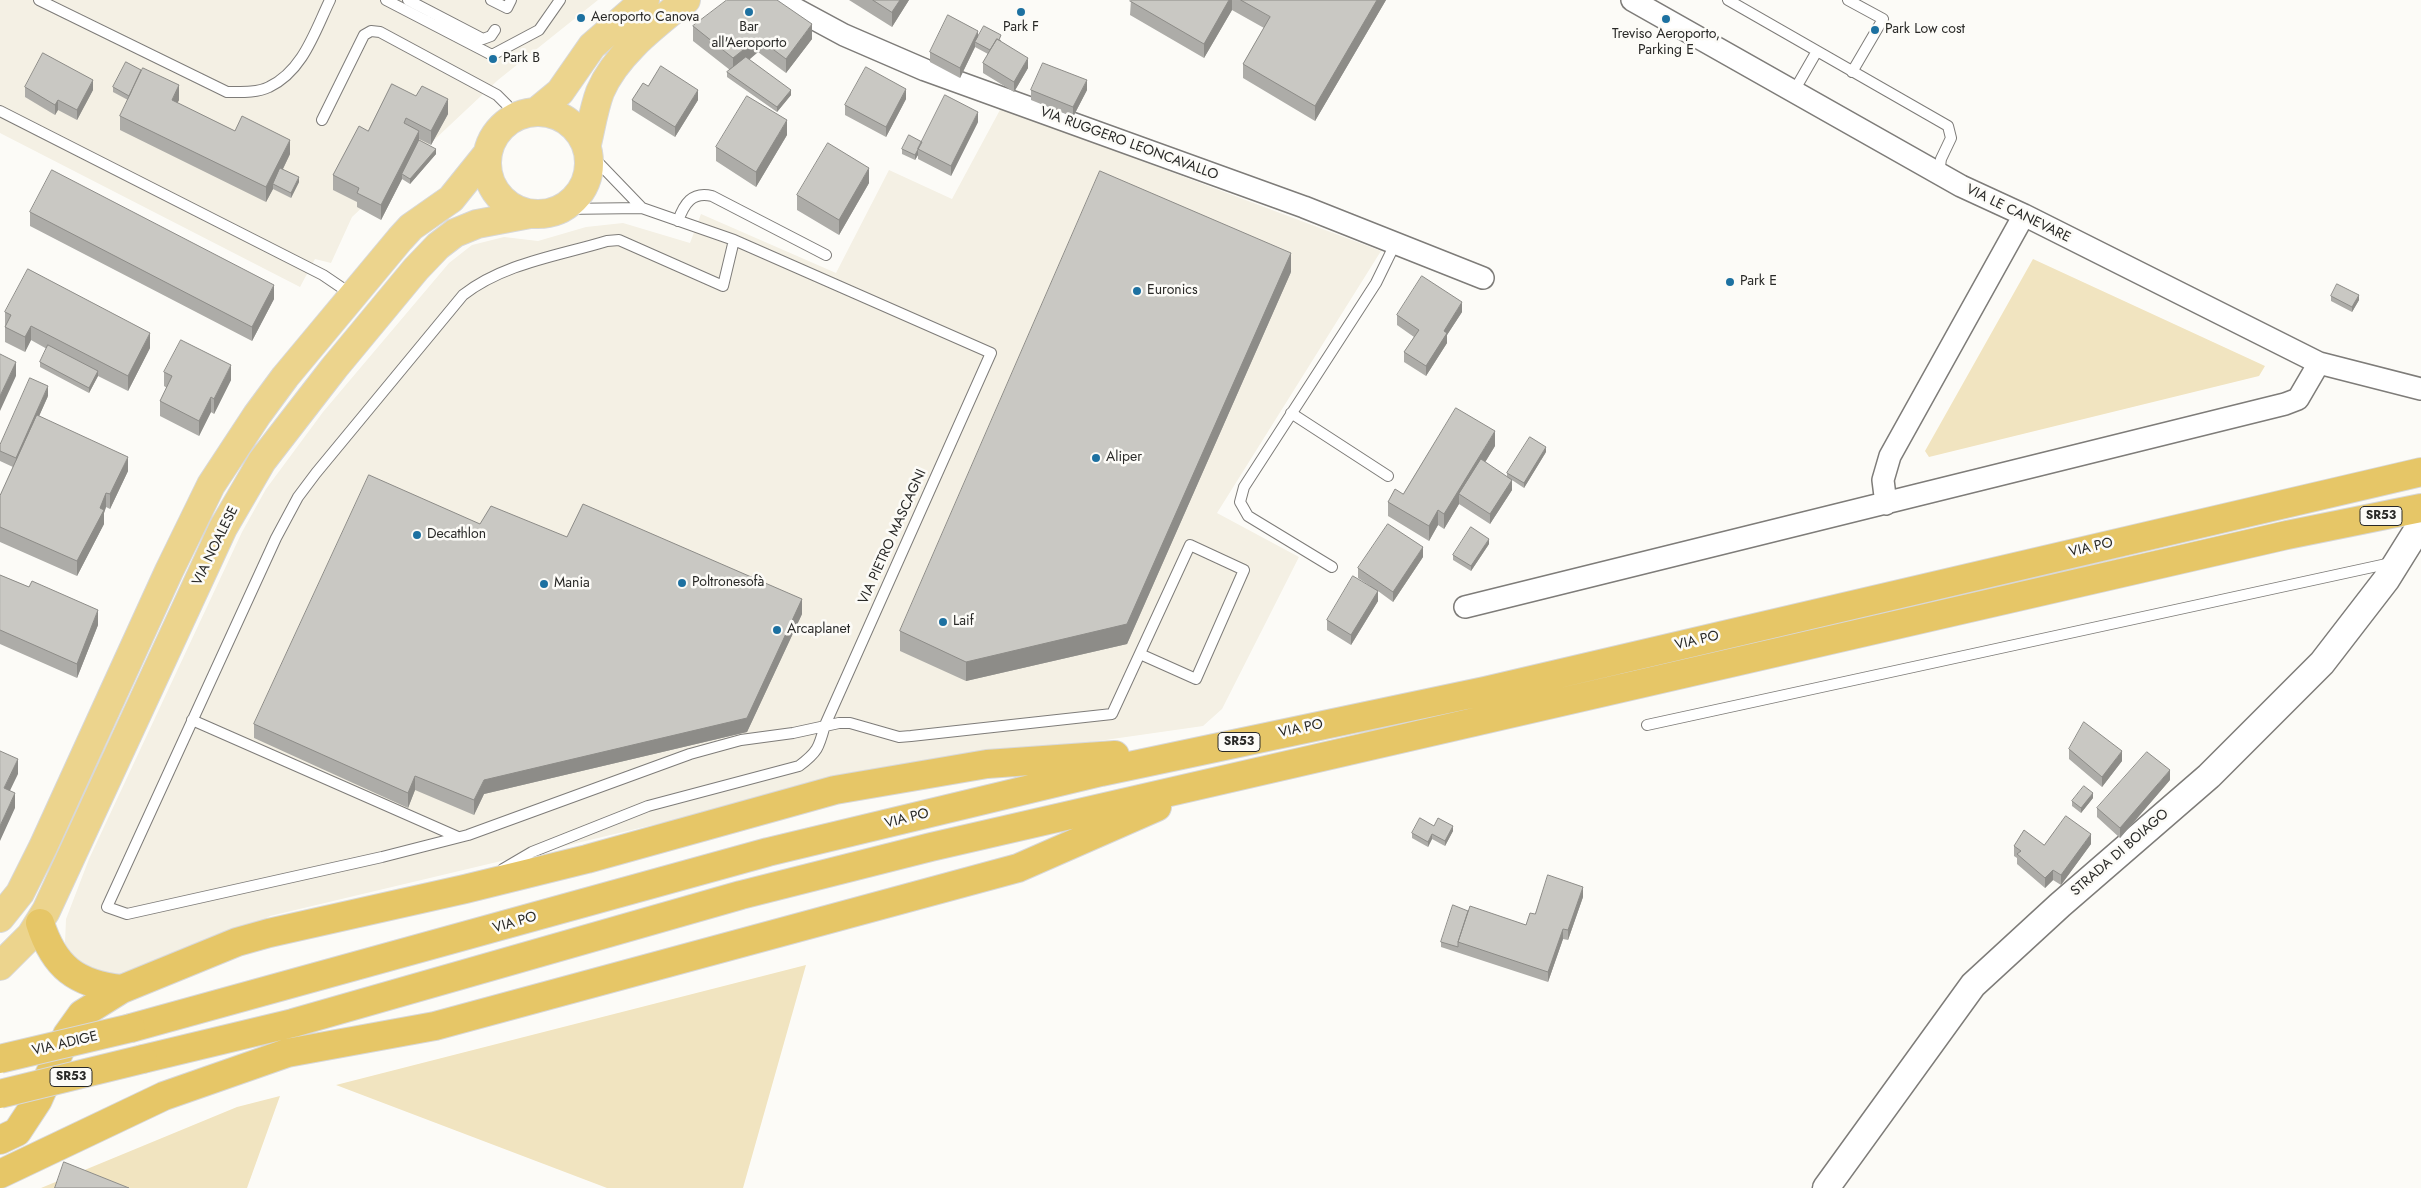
<!DOCTYPE html>
<meta charset="utf-8">
<style>
body{margin:0}
canvas{display:block;background:#fcfbf7}
</style>
<canvas width="2421" height="1188"></canvas>
<script>
const g = document.querySelector('canvas').getContext('2d');
g.lineJoin = 'round';
function fillPath(path, color) { g.fillStyle = color; g.fill(path, 'evenodd'); }
function strokePath(path, color, width, dash) { g.strokeStyle = color; g.lineWidth = width; g.lineCap = dash ? 'butt' : 'round'; g.setLineDash(dash || []); g.stroke(path); }
function label(font, color, halo, rows, align = 'center') {
  g.font = font + ' Jost,sans-serif'; g.lineWidth = 5; g.setLineDash([]); g.textBaseline = 'middle'; g.strokeStyle = halo; g.fillStyle = color; for (const [text, x, y, turn = 0] of rows) {
    g.save(); g.translate(x, y); g.rotate((+turn || 0) * Math.PI / 180); g.textAlign = isNaN(turn) ? turn : align; if (halo) g.strokeText(text, 0, 0); g.fillText(text, 0, 0); g.restore();
  }
}
const built = new Path2D(`
 M0 0H598L498 80 352 217 331 263 315 259 300 287 0 133Z
 M1001 108 1381 251 1217 513 1299 557 1222 709 1203 726 867 774 270 916 192 959 109 981 72 956 65 943 66 919 89 859 242 532 266 489 323 412 449 263 472 245 504 237 538 241 586 227 623 223 690 243 701 214 836 273 889 170 952 199Z`);
const green = new Path2D(`
 M2033 259 2265 366 2259 376 1929 457 1925 451Z
 M806 965 743 1188H607L336 1085Z
 M280 1096 247 1188H41L237 1107Z`);
const service = new Path2D(`
 M39 0 227 92C240 92 257 93 269 87 303 71 315 31 330 0
 M386 0 492 55 539 30 560 0
 M408 0 483 39 491 36 495 30
 M491 0 507 8 511 0
 M1728 0 1948 126 1951 138 1941 159 1939 173
 M1848 0 1883 19 1852 72
 M1794 91 1817 51
 M0 111 323 275 351 294
 M322 120 364 35 371 31 380 32 497 95 507 105 512 118
 M590 154 642 208
 M678 221C684 204 692 191 712 196L826 255
 M734 240 723 286 619 240 607 241C558 256 504 263 463 295L316 473 298 497 276 538 107 907 127 914 382 857 468 835 690 754 741 740 793 733 839 723H850L899 737 911 736 1112 714 1190 545 1244 570 1196 679 1140 654
 M1291 413 1388 476
 M1332 567 1248 516 1240 502 1244 487 1376 283 1396 242
 M192 720 458 837
 M1647 725 2391 563
 M503 869 532 852 648 806 799 766C818 752 819 747 825 725L991 353 734 240 642 208 562 209`);
const minor = new Path2D(`
 M779 0 844 35 925 70 1304 207 1483 278
 M1632 0 1961 186 2024 215 2319 363 2421 389
 M1886 504 1883 480 1890 456 2024 215
 M1465 607 2285 404 2298 399 2319 363`);
const tertiary = new Path2D(`
 M1826 1188 1973 985 2060 905 2209 776 2322 663 2386 580 2421 524`);
const primary = new Path2D(`
 M537 111 560 92 592 46 645 0
 M487 163a51 51 0 1 1 102 0a51 51 0 1 1-102 0Z
 M587 144C591 127 594 108 600 92 616 54 655 25 686 0
 M0 918 20 893 43 847 169 571 211 485 257 415 285 377 400 239 411 227 451 199 488 153
 M0 966 31 935 46 911 223 528 262 461 334 368 416 269 438 246 455 233 477 224 530 214`);
const trunk = new Path2D(`
 M40 923C54 967 76 984 122 989
 M131 1028 768 852 1101 772 1485 691 2421 472
 M143 1059 293 1023 741 895 931 847 2287 535 2421 508
 M0 1140 17 1132 38 1100 67 1035 82 1014 122 989 237 942 269 933 465 889 587 859 835 790 987 764 1115 755
 M0 1174 164 1096 287 1053 435 1026 1018 868 1157 807`);
const trunkBridge = new Path2D(`
 M0 1059 131 1028
 M0 1094 143 1059`);
const wall = new Path2D(`
 M849 0H909L892 27Z
 M1131 0H1386L1315 121 1243 78V64L1264 28 1232 10 1204 58 1130 15Z
 M693 26 812 39 786 73 758 52 749 60 791 95 777 112 727 77V72L730 70 693 41Z
 M978 36 1001 40V42L1028 68 1014 92 983 73V63L988 54 975 47 960 78 930 62V52Z
 M392 84 448 114 431 145 419 139V140L436 154 410 184 402 179 381 220 357 207V202L333 190V175L368 131Z
 M648 86 698 100 675 137 632 110V100Z
 M25 87 93 90 77 120 58 110 55 115 25 97Z
 M113 87 179 100 177 103 235 131 290 154 283 169 299 182 291 198 273 189 266 202 120 130V116L128 100 113 92Z
 M1031 90H1087L1073 117 1031 100Z
 M906 99 886 137 845 115V105Z
 M978 122 951 176 918 159V155L915 160 902 154V149Z
 M787 135 756 187 716 161V147Z
 M869 183 839 235 797 210V195Z
 M30 212 274 299 252 341 30 226Z
 M1291 272 1127 644 966 681 900 651V631Z
 M2331 296 2359 300 2352 312 2331 301Z
 M5 312 150 348 128 391 98 376 89 393 40 367V362L47 349 31 340 25 352 5 342Z
 M1462 312 1447 335V343L1426 376 1404 362V352L1414 337 1397 325V315Z
 M164 372 231 380 214 414 211 412 199 436 160 416V401L167 388 164 386Z
 M48 396 39 416 128 471 110 509 106 507 104 513V524L77 576 0 542V496L13 467 0 461V445Z
 M1495 446 1485 462 1507 477V473L1546 452 1524 488 1512 480V490L1490 524 1459 504 1444 529 1438 525 1429 541 1388 516V502Z
 M480 524 567 537 802 614 747 732 484 794 474 815 415 790 408 808 254 738V724Z
 M1489 544 1471 571 1453 560V555Z
 M1423 557 1393 602 1378 591V601L1351 645 1327 630V620L1370 586 1358 578V568Z
 M0 575 29 587 98 625 77 678 0 644Z
 M2069 749 2122 761 2102 787 2069 759Z
 M2170 780 2120 838 2097 817V808Z
 M2093 798 2081 813 2072 806V801Z
 M1434 826 1453 831 1445 846 1432 839 1428 847 1412 838V833Z
 M2091 844 2061 885 2053 880 2045 888 2017 864V858L2014 856V846Z
 M1583 897 1568 940 1563 939 1548 982 1441 947V942L1468 911 1526 925 1535 914Z`);
const shadedWall = new Path2D(`
 M900 0H909L892 27V12Z
 M1229 0H1232V10L1204 58V44Z
 M1377 0H1386L1315 121V106Z
 M812 24V39L786 73V59Z
 M978 31V41L975 42V47L960 78V68Z
 M758 38V52L733 73V58Z
 M1028 58V68L1014 92V82Z
 M93 80V90L77 120V110Z
 M1087 80V90L1073 117V107Z
 M179 85V100L172 115V100Z
 M906 89V99L886 137V127Z
 M698 90V100L675 137V127Z
 M791 90V95L777 112V107Z
 M448 99V114L431 145V131Z
 M58 100V110L55 115V105Z
 M978 112V122L951 176V166Z
 M787 120V135L756 187V172Z
 M419 131V145L402 174V179L381 220V205Z
 M290 140V154L275 185 273 184V189L266 202V187Z
 M436 149V154L410 184V179Z
 M918 150V155L915 160V155Z
 M869 168V183L839 235V220Z
 M299 177V182L291 198V193Z
 M1291 253V272L1127 644 966 681V662Z
 M274 285V299L252 341V327Z
 M2359 295V300L2352 312V307Z
 M1462 302V312L1447 335V343L1426 376V366L1444 331Z
 M31 326V340L25 352V337Z
 M150 333V348L128 391V376Z
 M16 362V376L0 411V396Z
 M231 365V380L214 414V399Z
 M98 371V376L89 393V388Z
 M48 386V396L16 468V458Z
 M211 397V412L199 436V421Z
 M1495 431V446L1464 497 1459 494V504L1444 529V514Z
 M1546 447V452L1524 488V483Z
 M128 457V471L110 509V494Z
 M1512 480V490L1490 524V514Z
 M106 493V507L104 513V524L77 576V561Z
 M1438 510V525L1429 541V526Z
 M1489 539V544L1471 571V566Z
 M1423 547V557L1393 602V592Z
 M1378 591V601L1351 645V635Z
 M802 599V614L747 732 484 794 474 815V800L484 780Z
 M98 610V625L77 678V664Z
 M2122 751V761L2102 787V777Z
 M18 759V774L4 803V788Z
 M2170 770V780L2120 838V828Z
 M415 776V790L408 808V793Z
 M15 793V808L0 841V826Z
 M2093 793V798L2081 813V808Z
 M1453 826V831L1445 846V841Z
 M1432 834V839L1428 847V842Z
 M2091 834V844L2061 885V875Z
 M2053 870V880L2045 888V878Z
 M1583 887V897L1568 940V930Z
 M1563 929V939L1548 982V972Z`);
const building = new Path2D(`
 M727 0H777L812 24 786 59 758 38 733 58 693 26Z
 M873 0H900L892 12Z
 M1131 0H1229L1204 44 1130 1Z
 M1241 0H1377L1315 106 1243 64 1270 17Z
 M948 15 978 31 960 68 930 52Z
 M984 26 1001 35 999 40 997 39 990 50 975 42Z
 M997 39 1028 58 1014 82 983 63Z
 M43 53 93 80 77 110 58 100 55 105 25 87Z
 M746 57 791 90 777 107 727 72Z
 M126 62 141 70 129 96 113 87Z
 M1043 63 1087 80 1073 107 1031 90Z
 M661 66 698 90 675 127 632 100 643 83 648 86Z
 M866 67 906 89 886 127 845 105Z
 M143 68 179 85 172 100 235 131 242 116 290 140 266 187 120 116Z
 M392 84 416 96 422 86 448 99 431 131 406 118 404 123 419 131 381 205 357 193 359 188 333 175 359 126 368 131Z
 M945 95 978 112 951 166 918 149Z
 M747 96 787 120 756 172 716 147Z
 M909 135 922 142 915 155 902 149Z
 M419 140 436 149 410 179 402 174Z
 M828 143 869 168 839 220 797 195Z
 M280 168 299 177 291 193 273 184Z
 M52 170 274 285 252 327 30 212Z
 M1100 171 1291 253 1127 624 966 662 900 631Z
 M28 269 150 333 128 376 31 326 25 337 5 327 11 315 5 312Z
 M1422 276 1462 302 1444 331 1447 333 1426 366 1404 352 1419 330 1397 315Z
 M2337 284 2359 295 2352 307 2331 296Z
 M181 340 231 365 214 399 211 397 199 421 160 401 172 376 164 372Z
 M48 345 98 371 89 388 40 362Z
 M0 354 16 362 0 396Z
 M30 378 48 386 16 458 0 451V445Z
 M1456 408 1495 431 1444 514 1438 510 1429 526 1388 502 1395 489 1403 494Z
 M37 415 128 457 110 494 106 493 100 508 104 510 77 561 0 527V496Z
 M1530 437 1546 447 1524 483 1507 473Z
 M1481 459 1512 480 1490 514 1459 494Z
 M369 475 480 524 491 506 567 537 583 504 802 599 747 718 484 780 474 800 415 776 408 793 254 724Z
 M1388 524 1423 547 1393 592 1358 568Z
 M1471 527 1489 539 1471 566 1453 555Z
 M0 575 29 587 32 581 98 610 77 664 0 630Z
 M1353 576 1378 591 1351 635 1327 620Z
 M2084 722 2122 751 2102 777 2069 749Z
 M0 751 18 759 4 788 15 793 0 826Z
 M2147 752 2170 770 2120 828 2097 808Z
 M2084 786 2093 793 2081 808 2072 801Z
 M2066 816 2091 834 2061 875 2053 870 2045 878 2017 854 2021 851 2014 846 2024 830 2044 845Z
 M1420 818 1434 826 1438 818 1453 826 1445 841 1432 834 1428 842 1412 833Z
 M1548 875 1583 887 1568 930 1563 929 1548 972 1458 942 1470 906 1526 925 1530 913 1535 914Z
 M1453 905 1468 911 1458 942V947L1441 942Z
 M64 1162 129 1188H55Z`);
const markers = [
 [749,12,5,"#1d71a1"],
 [1021,12,5,"#1d71a1"],
 [581,18,5,"#1d71a1"],
 [1666,19,5,"#1d71a1"],
 [1875,30,5,"#1d71a1"],
 [493,59,5,"#1d71a1"],
 [1730,282,5,"#1d71a1"],
 [1137,291,5,"#1d71a1"],
 [1096,458,5,"#1d71a1"],
 [417,535,5,"#1d71a1"],
 [682,583,5,"#1d71a1"],
 [544,584,5,"#1d71a1"],
 [943,622,5,"#1d71a1"],
 [777,630,5,"#1d71a1"]
];
const shields = [
 [2381,516,42],
 [1239,742,42],
 [71,1077,42]
];
const shieldNames = [
 ["SR53",2381,516],
 ["SR53",1239,742],
 ["SR53",71,1077]
];
const poiNames = [
 ["Aeroporto Canova",591,18],
 ["Bar",749,28,"center"],
 ["all'Aeroporto",749,44,"center"],
 ["Park F",1021,28,"center"],
 ["Park Low cost",1885,30],
 ["Treviso Aeroporto,",1666,35,"center"],
 ["Parking E",1666,51,"center"],
 ["Park B",503,59],
 ["Park E",1740,282],
 ["Euronics",1147,291],
 ["Aliper",1106,458],
 ["Decathlon",427,535],
 ["Poltronesofà",692,583],
 ["Mania",554,584],
 ["Laif",953,622],
 ["Arcaplanet",787,630]
];
const streetNames = [
 ["VIA RUGGERO LEONCAVALLO",1129,144,20],
 ["VIA LE CANEVARE",2018,214,26],
 ["VIA PIETRO MASCAGNI",893,537,-66],
 ["VIA NOALESE",216,546,-64],
 ["VIA PO",2091,548,-13],
 ["VIA PO",1697,641,-13],
 ["VIA PO",1301,729,-12],
 ["VIA PO",907,819,-14],
 ["STRADA DI BOIAGO",2120,853,-41],
 ["VIA PO",515,923,-16],
 ["VIA ADIGE",65,1044,-13]
];
fillPath(built, '#f4f0e4');
fillPath(green, '#f1e4c0');
strokePath(service, '#7e7c79', 12);
strokePath(minor, '#7e7c79', 24);
strokePath(tertiary, '#7e7c79', 29);
strokePath(primary, '#d8d8d8', 30);
strokePath(trunk, '#d8d8d8', 30);
strokePath(service, '#fff', 10);
strokePath(minor, '#fff', 21);
strokePath(tertiary, '#fff', 26);
strokePath(primary, '#ecd48d', 28);
strokePath(trunk, '#e6c667', 28);
strokePath(trunkBridge, '#d8d8d8', 30, []);
strokePath(trunkBridge, '#e6c667', 28);
fillPath(wall, '#adaca8');
fillPath(shadedWall, '#8d8c88');
fillPath(building, '#c9c8c3');
strokePath(building, '#8d8c88', 1);
for (const [x, y, r, color] of markers) { const dot = new Path2D(); dot.arc(x, y, r, 0, 2 * Math.PI); g.fillStyle = color; g.fill(dot); strokePath(dot, '#fcfbf7', 2); }
for (const [x, y, w] of shields) { const box = new Path2D(); box.roundRect(x - w / 2, y - 9.5, w, 19, 4); g.fillStyle = '#fcfbf7'; g.fill(box); strokePath(box, '#292927', 1); }
label('bold 12px', '#292927', null, shieldNames);
label('14px', '#292927', '#fcfbf7', poiNames, 'left');
label('14px', '#292927', '#fcfbf7', streetNames);
</script>
